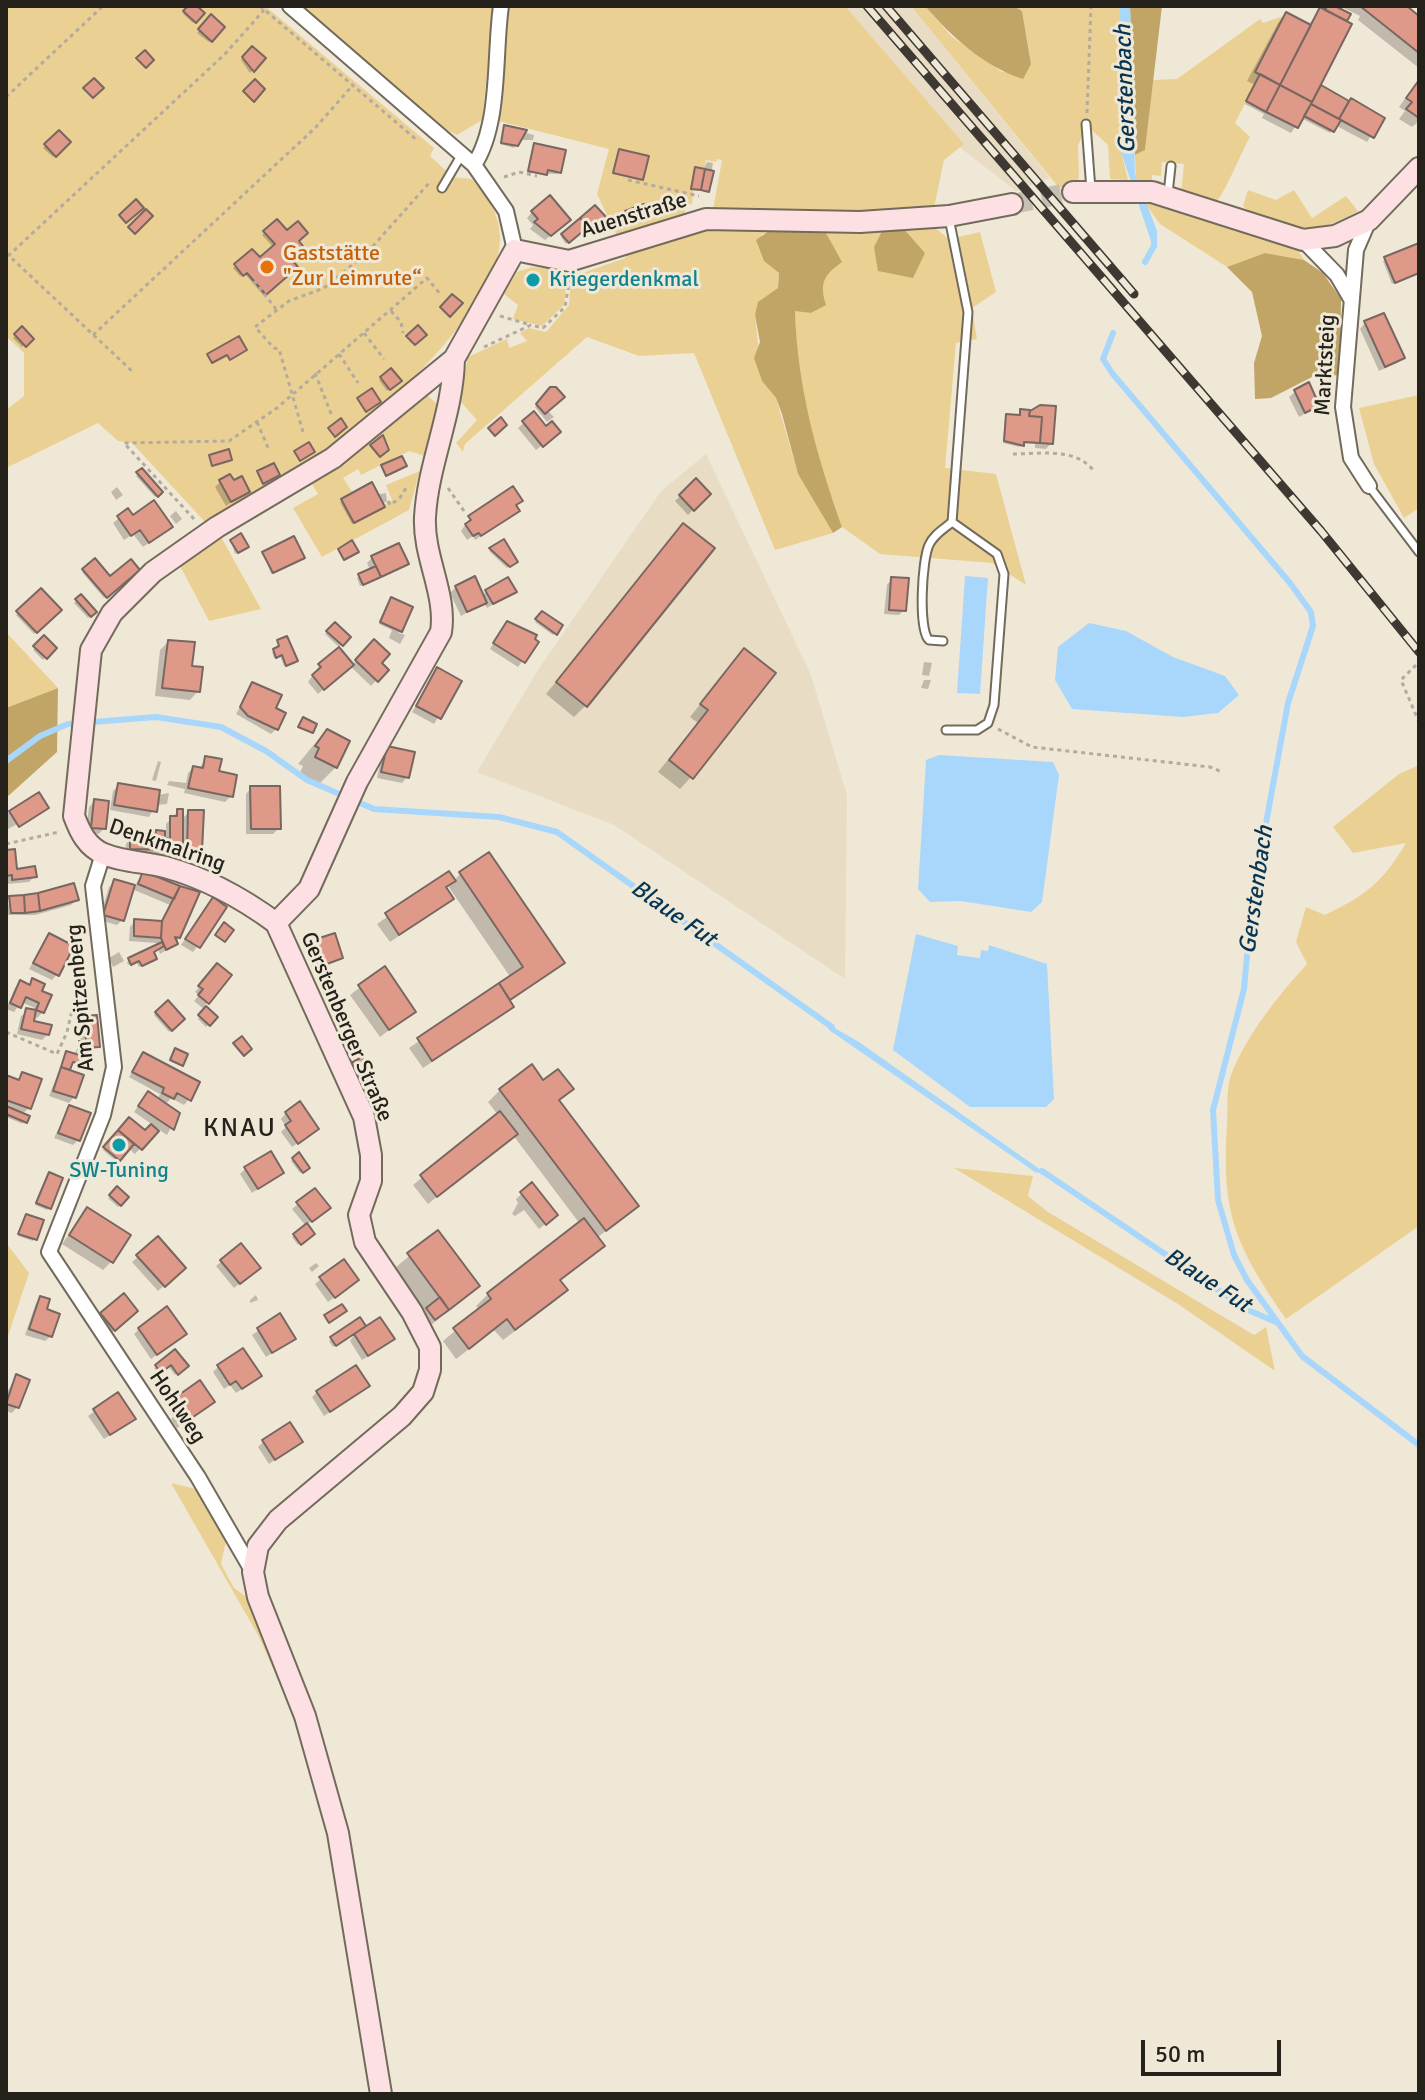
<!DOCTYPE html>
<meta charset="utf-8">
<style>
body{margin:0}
#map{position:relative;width:1425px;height:2100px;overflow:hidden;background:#f0e8d7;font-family:Signika,sans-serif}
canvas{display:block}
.frame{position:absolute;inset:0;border:8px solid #25221c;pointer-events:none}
.scale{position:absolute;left:1141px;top:2040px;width:140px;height:36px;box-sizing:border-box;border:4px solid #25221c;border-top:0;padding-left:10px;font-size:24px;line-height:28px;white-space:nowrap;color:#25221c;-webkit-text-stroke:6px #f0e8d7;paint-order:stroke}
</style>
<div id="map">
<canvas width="1425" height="2100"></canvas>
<div class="frame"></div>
<div class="scale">50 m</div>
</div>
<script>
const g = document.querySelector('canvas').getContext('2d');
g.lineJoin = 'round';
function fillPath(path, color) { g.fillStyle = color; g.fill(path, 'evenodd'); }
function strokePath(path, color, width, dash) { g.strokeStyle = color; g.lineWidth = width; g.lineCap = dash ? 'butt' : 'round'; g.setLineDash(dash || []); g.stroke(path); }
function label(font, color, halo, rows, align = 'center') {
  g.font = font + ' Signika,sans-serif'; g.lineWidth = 6; g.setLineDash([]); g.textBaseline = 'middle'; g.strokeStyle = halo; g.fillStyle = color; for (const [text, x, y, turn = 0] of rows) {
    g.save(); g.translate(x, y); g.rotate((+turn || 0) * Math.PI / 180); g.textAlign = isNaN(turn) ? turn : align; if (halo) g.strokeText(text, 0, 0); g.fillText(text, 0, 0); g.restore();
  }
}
const built = new Path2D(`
 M840 6H911L1050 178 1016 191 954 143Z
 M706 454 811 675 847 795 845 979 614 825 477 772 536 673 661 491Z`);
const green = new Path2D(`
 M6 6H265L434 148 430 156 453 177 472 179C487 197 500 214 500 238 500 311 365 429 307 467 275 487 239 504 205 522L132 443 118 441 98 423 6 468V410L24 396V353L6 336Z
 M299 6H494L482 120 457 135 447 130Z
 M509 6H845L964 144 944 160 934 208 875 214 713 210 722 160 717 159 716 162 706 160 704 169 695 167 692 204 687 205 684 214 617 236 597 194 609 149 498 121Z
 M911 6H925L951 36 1002 72 1031 63 1022 11 1014 6H1123L1126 86 1122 155 1128 180 1110 179 1108 145 1086 125 1078 146 1079 178 1073 185 1059 188Z
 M1284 16 1255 71 1260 74 1235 123 1250 137C1242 151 1224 195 1216 202L1181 193 1184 164 1162 162 1161 176 1152 175V180L1160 181V187L1136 180 1135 155 1145 150 1153 80 1177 79 1260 19 1263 23Z
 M1248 190 1276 200 1294 190 1312 218 1346 196 1358 211C1328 228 1308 234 1275 223 1262 219 1252 216 1243 206Z
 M1144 202 1297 249 1304 260 1265 253 1227 267 1160 224Z
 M715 226 770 230 761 235 764 261 779 273 778 288 755 315 762 381 776 398 798 474 833 533 775 550 694 353 639 356 587 337 465 444 463 452 456 443 477 420 460 401 468 357 507 339 509 348 527 341 520 333 529 328 546 332 569 305 571 277 625 258 631 250Z
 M934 227 949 239 980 232 996 292 972 308 977 339 956 343 945 468 996 474 1026 585 992 563 880 554 842 527 823 474 805 402 796 351 795 310 811 313 825 305C819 283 824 275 841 262L826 233 882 231 874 247 925 253 904 229Z
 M532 267 554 269 553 277 567 279 564 305 542 326 513 319 518 305 504 294 517 272Z
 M424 392 441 408 425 456 409 451 361 475 358 469 343 478 353 493 342 499 355 523 392 500 386 485 420 471 409 510 322 557 293 508 318 494 311 482Z
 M1419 395V508L1404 518 1374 464 1359 408Z
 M220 535 261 609 209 621 179 564Z
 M6 632 58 688 6 708Z
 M1419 765V1226L1286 1319C1236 1246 1221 1215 1227 1124 1228 1110 1226 1089 1231 1075 1247 1034 1278 996 1307 964L1296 942 1306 907 1325 915C1366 895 1382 883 1406 843L1353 853 1333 827 1399 774Z
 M954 1168 1033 1176 1028 1196 1048 1212 1254 1335 1266 1327 1275 1371 1178 1304Z
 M7 1244 29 1273 6 1342V1250Z
 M171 1483 200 1490 226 1541 221 1564 234 1588 255 1603 293 1702 289 1704 258 1635Z`);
const forest = new Path2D(`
 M925 6H1014L1022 11 1031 64 1023 79C983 66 952 37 925 6Z
 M1130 6H1162L1145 150 1135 155Z
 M904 229 925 253 913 278 878 271 874 247 882 231Z
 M770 230 826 233 842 262C824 275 819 283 826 305L811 313 795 311C797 386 817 457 842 527L833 533 798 474 782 414 776 398 762 381 754 358 760 342 755 315 758 302 778 288 779 273 764 261 756 240Z
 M1265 253 1304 260 1323 273 1341 299 1340 375 1312 377 1271 398 1255 399 1254 363 1262 336 1252 292 1227 267Z
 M58 688 57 752 6 798V708Z`);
const water = new Path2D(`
 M1123 6H1130L1135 174 1157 231V242L1151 241 1122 155 1126 86Z
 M965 576 988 578 980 694 957 693Z
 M1089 623 1126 631 1173 657 1225 676 1239 695 1218 713 1183 717 1072 709 1055 680 1058 647Z
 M939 755 1053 762 1059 775 1042 902 1031 912 961 901 930 902 918 889 926 760Z
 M916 934 958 946 957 955 980 958 981 950 988 951 989 945 1047 964 1054 1099 1046 1107H970L893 1050Z
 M826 1023 859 1042 1048 1175 1035 1172 829 1030Z`);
const shadow = new Path2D(`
 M190 6 202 13 193 23 183 14Z
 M1323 6 1348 15 1315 94 1321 88 1382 118 1367 142 1335 125 1330 133 1301 118 1291 133 1262 118 1264 114 1245 104 1255 85 1247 81 1278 23 1286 14 1308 26Z
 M1340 6H1401L1419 19V68L1358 20 1360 16Z
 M211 17 222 27 209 42 197 33Z
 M252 48 263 58 250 73 241 60Z
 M1419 79V121L1412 127 1399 119 1405 111 1399 107Z
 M505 128 534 135 533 140H518L514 148 500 144Z
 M59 133 68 142 53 157 43 148Z
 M535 146 559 172 557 174 527 173Z
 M707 162 713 163 708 191 690 190 694 171 703 170Z
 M595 208 602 220 566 244 561 237Z
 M532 212 563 225 545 240 530 229 533 225 527 218Z
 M277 221 296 241 290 261 295 267 263 295 244 273 240 276 233 268 252 251 260 260 274 248 262 235Z
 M1419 245V273L1392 284 1383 261Z
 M1365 323 1402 358 1397 363 1379 371 1360 329Z
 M22 329 32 339 22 347 13 338Z
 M391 371 399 381 387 391 379 380Z
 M551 389 547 410 554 417 547 422 535 407Z
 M1295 392 1315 401H1327L1299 417 1289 397Z
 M1021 411 1027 416 1031 412 1051 443 1046 449 1035 448V444L1022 443 1020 447 1003 443 1005 418 1018 417Z
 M534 414 553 437 536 450 518 428Z
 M141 471 160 492 155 497 136 476Z
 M221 481 248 491 226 506 215 487Z
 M696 481 708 494 688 515 675 501Z
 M117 487 123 495 116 500 111 492Z
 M386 493 387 501 352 524 340 502Z
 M520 501 512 516 475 540 473 536 467 540 461 531 470 518Z
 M128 511 132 517 165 532 143 547 133 534 124 540 113 523Z
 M176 511 182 519 176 524 170 516Z
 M683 525 586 705 574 717 546 694Z
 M231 541 244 549 235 554Z
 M503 542 513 564 507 568 489 551Z
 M264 554 300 559 271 574Z
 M372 558 406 564 360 586 357 578 370 570 367 563Z
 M95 561 110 579 137 570 104 598 82 572Z
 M892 579 904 610 899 615 884 614 887 585Z
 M456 587 482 596 486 592 514 591 487 608 484 603 461 616 450 593Z
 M41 591 59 610 34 634 16 615Z
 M81 597 94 612 88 618 74 603Z
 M389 601 410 608 399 633 405 635 400 644 389 638 392 630 379 624Z
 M542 613 555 633 553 635 535 622Z
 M335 625 349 637 339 647 325 634Z
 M502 629 536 642 518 667 490 649Z
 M44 638 54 648 43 660 33 650Z
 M374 641 379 663 386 670 371 686 350 666 318 694 308 682 320 665H352Z
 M168 642 190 668 198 691 190 700 155 696 160 650Z
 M278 642 293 663 284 666 280 656 274 658 272 652 278 649Z
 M924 662 932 663 929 676 922 675Z
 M733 663 691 777 680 789 658 772 698 723 690 717Z
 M437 670 459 681 434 724 412 712Z
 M924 680H931L928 689 921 688Z
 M253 684 273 709 276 729 271 734 236 714Z
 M321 736 336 767 318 785 299 775 303 766 298 764Z
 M387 748 407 777 402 783 377 778 382 754Z
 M206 758 231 796 225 802 184 793 185 789 167 785 169 781 186 783 188 773 193 768 199 769Z
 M158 761 161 762 156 781 152 780Z
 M118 786 158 795 169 793 167 804 156 805 149 817 110 810 113 791Z
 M251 788 279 828 273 834H246V794Z
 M38 794 44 810 6 830V810L8 813Z
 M95 801 104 828 99 834 86 832 89 807Z
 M178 811 181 820 189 812 200 851 195 856H182L183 847 175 855 125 854 126 844 131 838 166 833V824Z
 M6 852 16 871 35 876 29 882 7 884Z
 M212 865 217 867 214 872 208 870Z
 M143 873 197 893 176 944 160 954 158 949 152 952V961L139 967 136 961 128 965 127 962 157 946 156 943 129 941 130 927 135 921 163 922 170 905 132 889 122 920 117 925 99 920 109 887 115 881 134 887Z
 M449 873 454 881 460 874 562 963 509 1002 512 1006 503 1015 423 1068 409 1048 511 978 448 886 445 889 451 899 442 907 390 942 377 924Z
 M10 898 77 899 71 905 35 915H6Z
 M208 905 225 908 193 952 181 945Z
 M49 935 57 974 52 980 29 969Z
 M311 943 341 958 313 971 306 948Z
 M119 952 124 961 113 967 109 958Z
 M384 969 413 1012 380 1037 350 995Z
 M212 971 207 1003 204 1006 216 1017 206 1027 198 1019 205 1010 194 1001 199 995 195 992Z
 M330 979 334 989 324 994 320 984Z
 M33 981 43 1012 37 1018 33 1016 31 1022 48 1034 42 1040 17 1034 21 1016 35 1008 21 1002 14 1012 6 1009 15 988 20 982 28 986Z
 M168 1003 182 1019 169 1032 154 1015Z
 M85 1018 98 1046 92 1051 75 1053 81 1042 79 1024Z
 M66 1053 79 1063H70L67 1071 74 1097 69 1103 49 1096Z
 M143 1055 189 1099 184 1105 171 1098 165 1105 178 1114 167 1135 158 1129 135 1154 128 1148 116 1161 103 1150 129 1120 144 1133 153 1125 134 1112 143 1099 157 1100 160 1094 129 1077Z
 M23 1074 29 1108 21 1115 23 1124 6 1117V1077L17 1081Z
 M543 1083 571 1089 558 1102 636 1206 597 1238 603 1245 591 1257 559 1281 566 1290 554 1302 503 1340 494 1330 456 1359 443 1341 480 1310 476 1306 488 1294 580 1224 513 1135 428 1204 413 1185 498 1115 488 1102 500 1090Z
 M69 1107 78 1140 73 1145 54 1138Z
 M286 1113 311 1134 292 1147 281 1132 286 1127 281 1119Z
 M299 1155 307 1167 300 1173 291 1161Z
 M245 1169 282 1173 252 1193 240 1174Z
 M49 1174V1208L47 1210 35 1205Z
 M532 1185 550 1220 539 1229 524 1210 515 1216 512 1214 518 1203 516 1199Z
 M117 1189 126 1197 118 1207 108 1198Z
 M298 1204 323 1213 306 1225 313 1234 298 1245 292 1237 306 1226 292 1209Z
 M87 1209 111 1262 103 1270 62 1244Z
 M26 1216 41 1222 33 1241 18 1236Z
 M437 1233 478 1286 430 1326 390 1272Z
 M158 1239 183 1268 158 1291 132 1262Z
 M222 1261 253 1273 234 1288 216 1266Z
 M316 1263 319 1266 312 1272 309 1268Z
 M321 1279 351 1285 328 1302 315 1284Z
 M256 1295 258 1300 250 1303V1300Z
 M41 1298 51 1336 45 1341 25 1335 36 1303Z
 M101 1315 131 1316 109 1335 96 1320Z
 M279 1316 293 1339 266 1357 252 1335Z
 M359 1320 387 1344 362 1360 350 1341 357 1330 333 1347 329 1341Z
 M139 1329 179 1339 151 1359 134 1334Z
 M175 1352 187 1366 175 1375 168 1366 158 1373 154 1368Z
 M218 1367 254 1381 236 1393 230 1385 224 1389 213 1372Z
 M16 1377 17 1407 12 1413 6 1411V1394Z
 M368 1386 324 1416 312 1397 317 1392Z
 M117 1395 128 1424 104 1439 88 1416Z
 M174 1400 207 1407 177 1428 171 1419 175 1415 169 1405Z
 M264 1441 300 1442 269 1464 258 1447Z`);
const stream = new Path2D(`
 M1123 6 1125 118
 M1145 262 1154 246V236
 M1113 333 1103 359 1112 373 1290 583 1311 612 1313 626 1288 703 1252 900 1244 989 1213 1110 1218 1200 1234 1255 1247 1280 1302 1356 1419 1445
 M6 761 40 736 68 724 156 717 221 727 266 751 307 780 374 809 499 817 557 832 832 1027
 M1042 1171 1248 1310 1276 1322`);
const building = new Path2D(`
 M188 6H197L205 13 196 23 183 11Z
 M1327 6H1335L1351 14 1347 21 1325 10Z
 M1360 6H1407L1419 16V53Z
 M1320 7 1352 24 1312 102 1280 85Z
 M1286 12 1311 25 1280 85 1255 72Z
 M211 14 225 27 212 42 198 29Z
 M252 46 266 58 254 72 242 57Z
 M145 50 154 60 146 68 136 58Z
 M1260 74 1280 85 1266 112 1246 101Z
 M94 78 104 88 93 98 83 88Z
 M255 79 265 89 254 102 243 91Z
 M1419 80V118L1406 109 1412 102 1406 98Z
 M1280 85 1312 102 1298 128 1266 112Z
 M1321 85 1349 101 1339 119 1311 104Z
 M1351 98 1385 118 1374 138 1339 119Z
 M1311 104 1341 120 1334 132 1304 116Z
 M504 125 527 130 518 146 501 143Z
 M59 130 71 142 56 157 44 144Z
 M534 143 566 150 561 173 548 170 547 175 528 171Z
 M619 149 649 156 643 180 613 173Z
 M695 167 705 169 701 190 691 189Z
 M705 169 714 171 709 192 701 190Z
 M550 195 571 220 551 236 534 222 538 219 531 211Z
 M136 199 144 208 126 223 119 215Z
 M644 204 647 214 628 221 625 211Z
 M595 205 607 218 591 231 580 218Z
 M146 209 153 216 135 234 128 227Z
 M580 218 588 227 569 243 561 234Z
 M277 219 287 230 298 221 308 233 299 241 306 250 293 261 298 267 266 295 247 273 243 276 234 264 252 249 260 257 275 244 263 231Z
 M1419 243V273L1395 283 1384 257Z
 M452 294 463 303 450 317 440 307Z
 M1384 313 1405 358 1385 367 1364 321Z
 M418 325 427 335 415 345 406 336Z
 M22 326 34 339 26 347 14 334Z
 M239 336 247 350 230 360 227 355 212 363 207 354Z
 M391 368 402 381 390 390 380 377Z
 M1309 382 1316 398 1325 394 1329 401 1305 413 1294 390Z
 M550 387H556L565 397 545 414 536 404Z
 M372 388 381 402 366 412 357 398Z
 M1040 405 1056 406 1053 444 1040 443 1042 417 1029 416 1030 411Z
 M1020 409 1030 410 1029 416 1042 417 1040 443 1024 442V446L1004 441 1006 414 1020 415Z
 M534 411 546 426 552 421 561 432 543 447 522 421Z
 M501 417 507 425 495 436 488 428Z
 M341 418 347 427 335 437 328 428Z
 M383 435 389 450 380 457 370 445Z
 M309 442 315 452 300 461 294 451Z
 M229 449 232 460 212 466 209 455Z
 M402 456 407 466 386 476 381 465Z
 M274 463 280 475 263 484 257 471Z
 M142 468 163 492 158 497 136 472Z
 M230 474 234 480 242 476 250 492 231 502 219 480Z
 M696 478 711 494 694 511 679 495Z
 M372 482 385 507 354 523 341 499Z
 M513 486 523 501 516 505 520 511 481 536 479 533 473 536 465 524 471 520 468 516Z
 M154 500 173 527 149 543 140 530 131 536 117 516 128 508 133 515Z
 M683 523 715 548 587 707 556 682Z
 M241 533 249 547 238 553 230 540Z
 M294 536 305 558 273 573 262 552Z
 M504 539 518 562 510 567 489 548Z
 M352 540 359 552 344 560 338 549Z
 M399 543 409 564 381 577 371 556Z
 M95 558 110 576 131 559 140 570 107 598 82 569Z
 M376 566 381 577 363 585 358 574Z
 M475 576 487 603 467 612 455 586Z
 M508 577 517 592 493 604 485 590Z
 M891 577 909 578 906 611 889 610Z
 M41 588 62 610 37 633 16 611Z
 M81 594 97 612 91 617 75 599Z
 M391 597 413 607 402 632 380 622Z
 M542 611 563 625 557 635 535 619Z
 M507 621 537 635 535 639 539 642 525 663 493 643Z
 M335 622 351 637 343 646 326 631Z
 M44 635 57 648 47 659 33 646Z
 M287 636 298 661 286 666 282 655 276 658 273 649 279 646 277 640Z
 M374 639 390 654 382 663 389 670 378 682 355 660Z
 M168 640 195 642 192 666 203 667 200 692 162 688Z
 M339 647 354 665 324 690 312 675 321 667 318 664Z
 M744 648 776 673 693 779 669 760 708 710 700 704Z
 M437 667 462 681 441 719 416 706Z
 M252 682 282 695 276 708 286 713 278 730 248 716 240 707Z
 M303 717 317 724 313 733 298 727Z
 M327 729 350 741 337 768 315 757 319 748 315 746Z
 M387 746 415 752 409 778 381 772Z
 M205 756 222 759 219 771 237 775 233 797 188 788 193 766 203 768Z
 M118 783 160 790 157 812 114 805Z
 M250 786H280L281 829H251Z
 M39 792 49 808 19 827 9 811Z
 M94 799 109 801 106 829 91 828Z
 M177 809H183V850H170V816H177Z
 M188 810H204L202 851H187Z
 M156 830 165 831V838L170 839V850L130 849V836L155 837Z
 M15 849 17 869 35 866 37 877 12 880V875L6 876V850Z
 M489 852 565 963 510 1000 499 983 523 967 459 872Z
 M143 871 180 886 174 899 138 884Z
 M449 871 456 881 446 887 454 899 399 935 385 913Z
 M114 879 135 885 124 921 103 915Z
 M74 883 79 900 40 911 38 893Z
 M180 886 200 892 180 938 175 937 178 944 166 950 161 938 162 921Z
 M38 893 40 911 25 913 24 895Z
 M24 895 25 913H11L9 896Z
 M213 897 227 907 200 948 185 939Z
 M134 919 162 921 161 938 134 936Z
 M224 922 234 930 225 942 215 935Z
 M49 933 74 946 59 976 33 963Z
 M335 933 343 958 319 967 310 941Z
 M162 942 164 946 154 952 157 959 142 966 139 961 131 965 128 958Z
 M217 963 232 975 209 1004 198 995 203 989 198 986Z
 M385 966 416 1012 389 1030 358 985Z
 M32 978 45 984 42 991 52 995 44 1013 36 1010 39 1003 26 997 21 1008 10 1003 20 980 30 985Z
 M499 983 514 1007 432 1061 417 1038Z
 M168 1000 185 1019 172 1031 155 1012Z
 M206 1006 218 1017 210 1026 198 1015Z
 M26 1008 36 1010 34 1021 52 1025 49 1035 21 1029Z
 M97 1015 100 1047 80 1048 79 1041H86L84 1016Z
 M242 1036 252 1049 244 1056 233 1043Z
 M175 1048 188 1054 183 1066 170 1060Z
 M66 1051 83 1056 81 1064 73 1062 70 1070 61 1067Z
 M143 1052 200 1082 191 1101 177 1093 174 1099 162 1093 164 1088 132 1072Z
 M362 1057 372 1078 362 1084 351 1063Z
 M532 1064 543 1080 558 1069 574 1089 559 1100 639 1206 606 1231 499 1089Z
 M61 1067 84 1075 76 1098 53 1091Z
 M22 1072 42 1079 31 1109 6 1100V1075L19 1080Z
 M148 1091 180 1113 174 1130 138 1106Z
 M300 1101 319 1129 298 1144 285 1125 291 1121 285 1112Z
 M69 1105 91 1113 80 1141 58 1133Z
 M6 1106 30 1116 27 1123 6 1114Z
 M500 1111 518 1134 437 1197 420 1175Z
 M129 1117 145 1130 151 1124 159 1131 142 1150 118 1130Z
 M118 1130 134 1144 120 1161 103 1147Z
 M271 1151 284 1173 258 1189 244 1167Z
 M299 1152 310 1168 303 1173 292 1158Z
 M49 1172 63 1178 51 1209 36 1203Z
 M532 1182 558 1215 546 1225 520 1192Z
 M117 1186 129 1197 121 1206 109 1195Z
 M315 1188 331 1208 312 1222 296 1202Z
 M87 1207 131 1235 113 1263 69 1235Z
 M26 1214 44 1220 37 1240 18 1234Z
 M584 1218 605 1246 560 1280 568 1290 515 1330 507 1319 469 1349 453 1328 491 1299 487 1293Z
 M307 1223 315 1234 301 1245 293 1234Z
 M438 1230 480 1286 449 1310 407 1253Z
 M158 1236 186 1268 165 1287 136 1255Z
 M241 1243 261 1268 240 1284 220 1260Z
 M344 1259 359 1280 335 1298 319 1277Z
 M124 1293 138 1311 115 1331 100 1313Z
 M40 1296 50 1299 47 1309 60 1314 52 1337 29 1329Z
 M440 1297 449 1310 435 1320 426 1308Z
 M342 1304 347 1311 329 1323 324 1315Z
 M167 1306 187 1334 157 1355 138 1328Z
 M280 1313 296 1339 272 1353 257 1328Z
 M360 1317 366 1326 336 1346 330 1337Z
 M380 1317 395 1339 368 1356 354 1334Z
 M243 1348 262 1376 242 1389 236 1381 230 1385 217 1365Z
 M175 1349 189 1366 178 1375 171 1365 161 1373 155 1365Z
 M356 1365 370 1386 330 1412 316 1391Z
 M16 1374 30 1380 19 1408 6 1404Z
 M200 1380 215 1402 183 1424 175 1412 180 1409 173 1399Z
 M118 1392 136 1419 110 1435 93 1409Z
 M290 1422 303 1442 275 1460 262 1440Z`);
const secondaryTunnel = new Path2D(`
 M1012 204 1073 192`);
const path = new Path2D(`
 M260 6 418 141
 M6 97 103 6
 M1087 113 1091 6
 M504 177 519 172 537 176
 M628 180 699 196
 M6 253 133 372
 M8 256 225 54 264 10
 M254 281 276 309
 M391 311 401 322 403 333
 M500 316 531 325
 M364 333 384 359
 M93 335 315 128 352 86
 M484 347 531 325 543 328 565 307 570 278
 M339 354 358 383
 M315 373 332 416
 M257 422 269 450
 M303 432 279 349 274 348 255 327 289 301 324 288 367 253 429 183
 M1013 454C1038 454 1075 447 1093 470
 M448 488 464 511
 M388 501 390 505 399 499 408 485
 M194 519 124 443 229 441 277 408 427 278 441 295
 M1416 665 1401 680 1419 722
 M998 729 1032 747 1210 767 1222 772
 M6 844 59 832
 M6 1032 57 1054 67 1032 84 958`);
const lane = new Path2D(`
 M1086 124 1091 190
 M442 188 462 154
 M1168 194 1171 166
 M1369 486 1419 552
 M943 641 929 640C918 630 922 559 929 545 934 534 944 529 952 522L968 312 949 218
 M946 730H977L988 723 994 705 1004 574 997 554 952 522`);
const street = new Path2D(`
 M290 6 474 165 506 211 515 250
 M474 165C501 124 494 54 501 6
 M1303 240 1337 275 1351 299
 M1369 486 1351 458 1343 407 1356 250 1369 220
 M103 854 93 886 114 1067 103 1115 49 1252 198 1477 253 1572`);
const secondary = new Path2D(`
 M1073 192H1152L1303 240 1335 236 1369 220 1419 168
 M276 923 309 889 357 782 441 632C447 594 423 557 425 517 428 463 453 414 454 359
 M381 2094 338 1833 305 1716 258 1597 253 1572 258 1546 278 1520 402 1416 423 1392 430 1370V1347L412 1312 365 1242 359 1215 371 1181V1155L364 1117 276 923C242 898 206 878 165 867 146 862 122 862 104 854 87 847 80 832 74 816L91 650 112 613 153 572 217 527 333 458 454 359 515 250 569 261 706 219 860 222 949 216 1012 204`);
const rail = new Path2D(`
 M867 6 1321 531 1419 652
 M886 6 1134 294`);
const markers = [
 [267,267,8,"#e8710a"],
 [533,280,8,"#0f9aa8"],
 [119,1145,8,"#0f9aa8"]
];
const streetNames = [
 ["Auenstraße",634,216,-17],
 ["Marktsteig",1326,365,-87],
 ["Denkmalring",167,846,19],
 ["Am Spitzenberg",81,998,-95],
 ["Gerstenberger Straße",346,1027,67],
 ["Hohlweg",177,1407,56]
];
const foodNames = [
 ["Gaststätte",283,254],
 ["\"Zur Leimrute“",283,279]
];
const cultureNames = [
 ["Kriegerdenkmal",549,280],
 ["SW-Tuning",119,1171,"center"]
];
const waterNames = [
 ["Gerstenbach",1126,89,-92],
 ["Gerstenbach",1257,890,-82],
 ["Blaue Fut",673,914,35],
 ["Blaue Fut",1207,1281,33]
];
const quarterNames = [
 ["KNAU",240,1129]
];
fillPath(built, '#e8ddc4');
fillPath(green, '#ebd093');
fillPath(forest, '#c0a566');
fillPath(water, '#a8d7fb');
fillPath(shadow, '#0003');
strokePath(stream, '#a8d7fb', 6);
fillPath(building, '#de9988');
strokePath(building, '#786661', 2);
strokePath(secondaryTunnel, '#c7c0b2', 20, [20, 10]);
strokePath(lane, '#726b5b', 11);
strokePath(street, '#726b5b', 18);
strokePath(secondary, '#726b5b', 24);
strokePath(path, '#b2ab9e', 3, [4, 4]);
strokePath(lane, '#fff', 7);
strokePath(street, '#fff', 14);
strokePath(secondary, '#fde0e4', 20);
strokePath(rail, '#3d3932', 9);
strokePath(rail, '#f0e8d7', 6, [18]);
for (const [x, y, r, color] of markers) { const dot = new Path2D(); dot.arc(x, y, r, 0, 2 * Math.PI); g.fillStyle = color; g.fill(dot); strokePath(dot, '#f0e8d7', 3); }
label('22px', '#25221c', '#f0e8d7', streetNames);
label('22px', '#c56008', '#f0e8d7', foodNames, 'left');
label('22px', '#0d838f', '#f0e8d7', cultureNames, 'left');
label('italic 24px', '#063653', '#f0e8d7', waterNames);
g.letterSpacing = '2px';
label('26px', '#25221c', '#f0e8d7', quarterNames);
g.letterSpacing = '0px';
</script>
